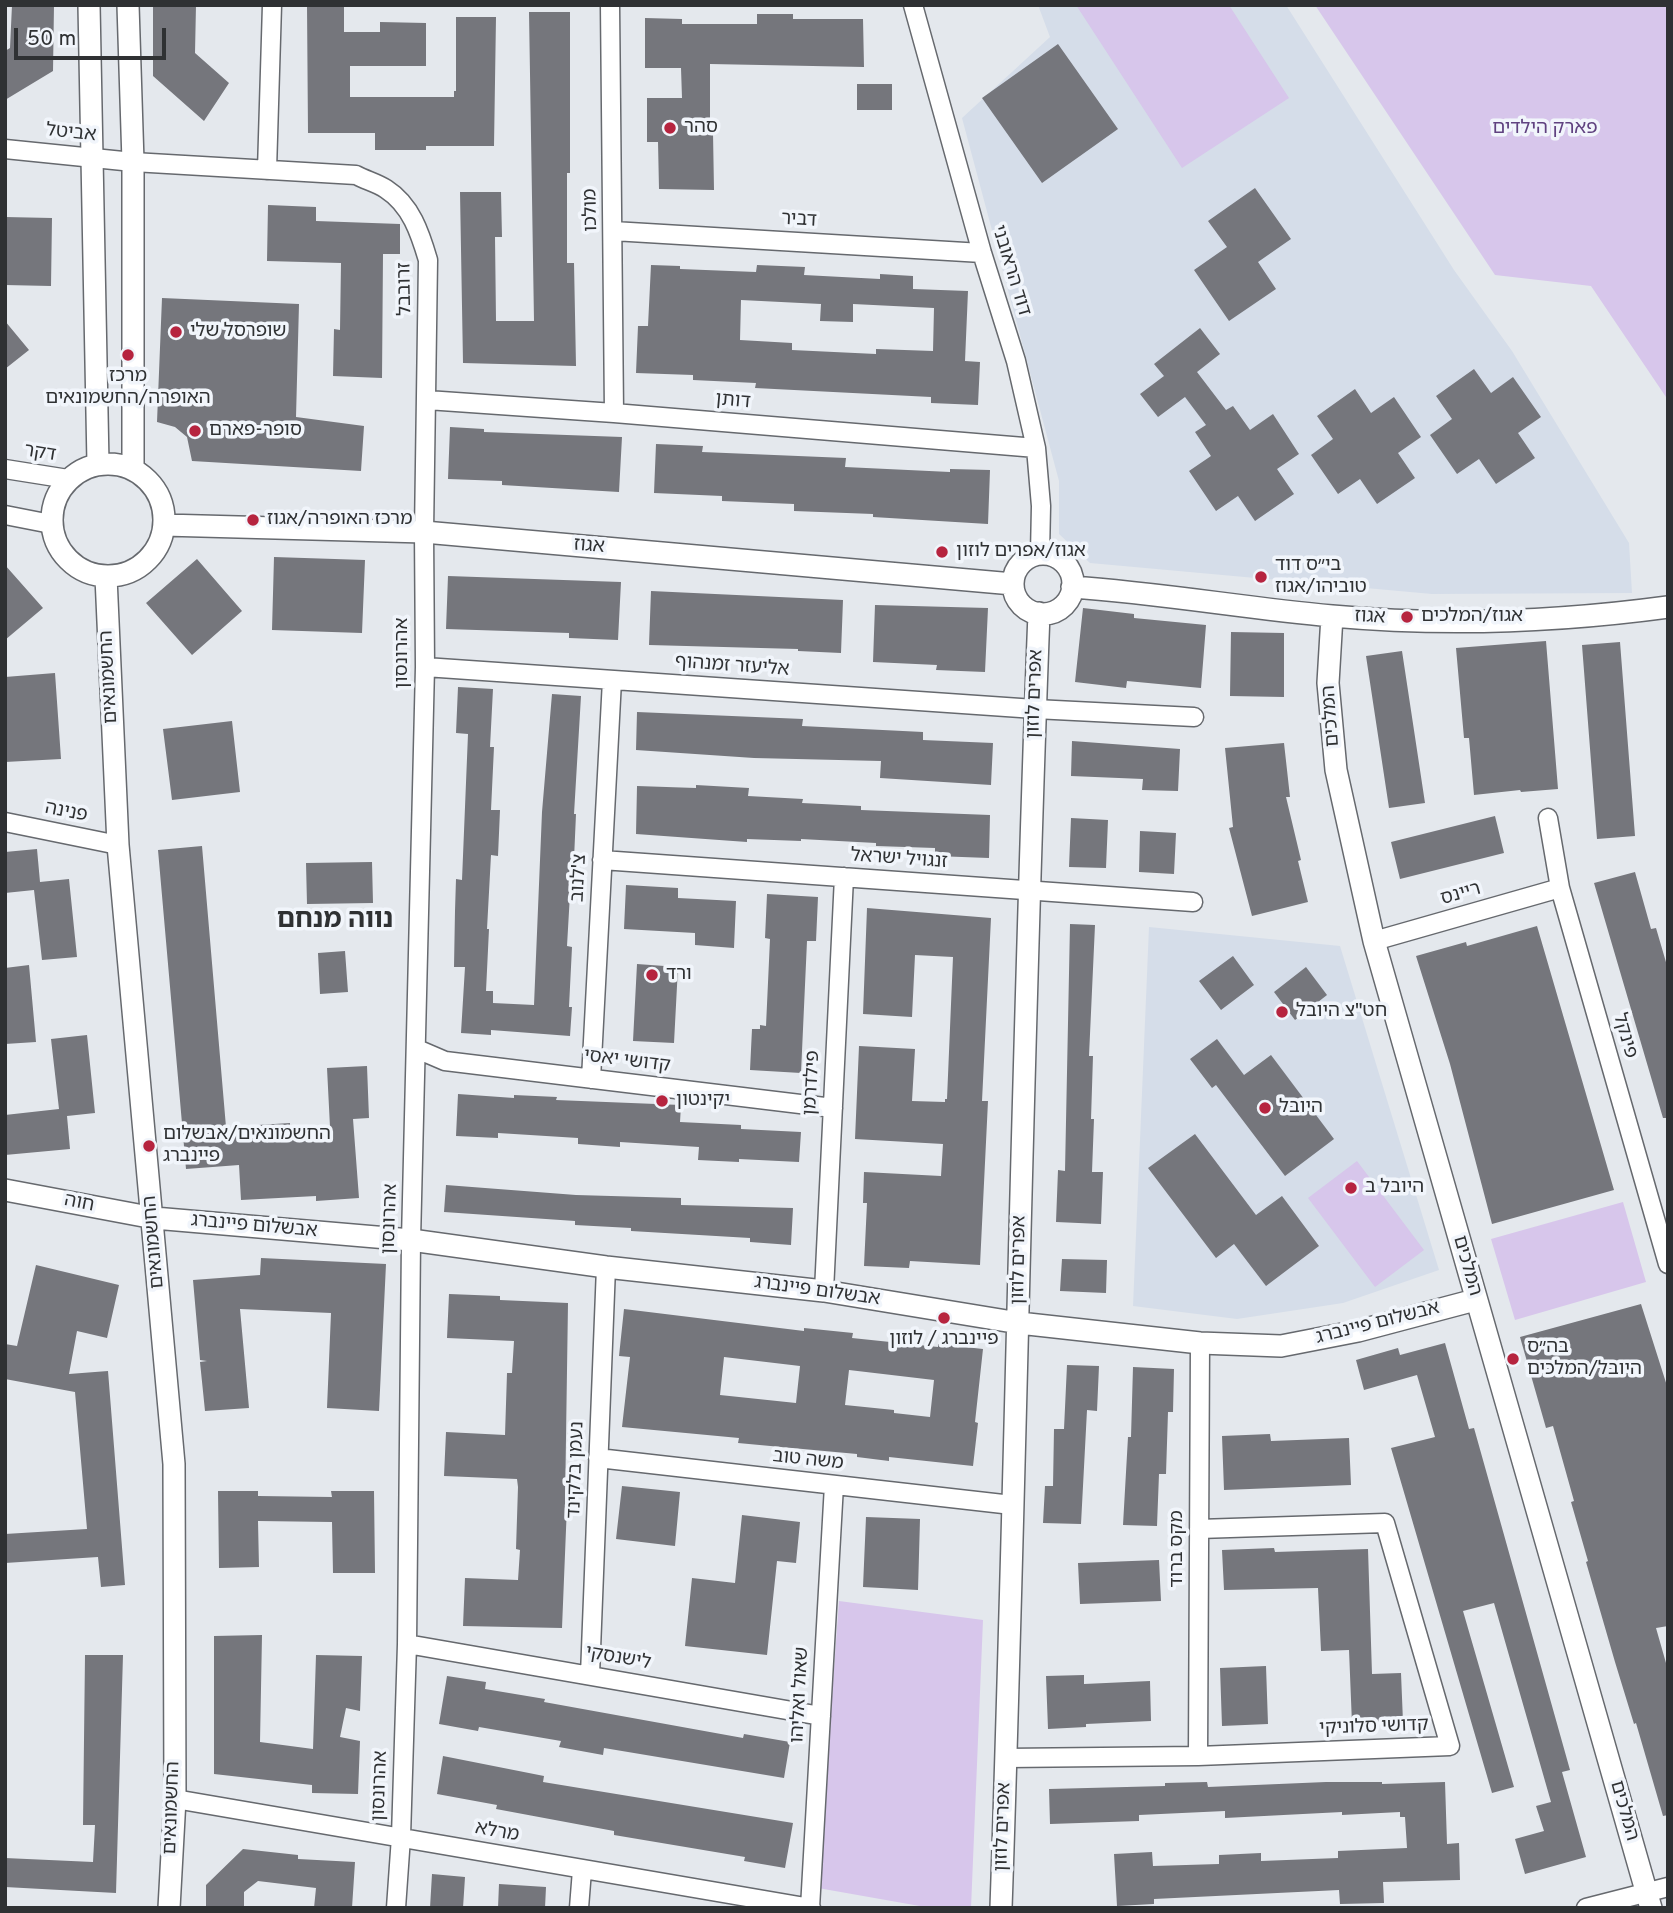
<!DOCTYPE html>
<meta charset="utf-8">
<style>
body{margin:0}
#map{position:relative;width:1673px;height:1913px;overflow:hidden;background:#e4e8ed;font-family:Overpass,sans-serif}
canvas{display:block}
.frame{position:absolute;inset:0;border:7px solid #2f3133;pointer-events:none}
.scale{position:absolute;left:14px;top:28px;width:152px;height:32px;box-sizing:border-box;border:4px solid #2f3133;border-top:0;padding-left:9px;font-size:21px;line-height:24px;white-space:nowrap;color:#2f3133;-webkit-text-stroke:5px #f1f5fb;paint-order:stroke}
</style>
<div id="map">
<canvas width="1673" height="1913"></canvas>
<div class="frame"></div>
<div class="scale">50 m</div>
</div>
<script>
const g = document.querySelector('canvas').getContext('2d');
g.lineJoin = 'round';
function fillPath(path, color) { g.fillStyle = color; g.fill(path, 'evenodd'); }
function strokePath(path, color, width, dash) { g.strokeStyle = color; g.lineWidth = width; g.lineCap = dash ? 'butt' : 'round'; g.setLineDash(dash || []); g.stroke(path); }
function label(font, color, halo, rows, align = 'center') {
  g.font = font + ' Overpass,"Noto Sans Hebrew",sans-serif'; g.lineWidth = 7; g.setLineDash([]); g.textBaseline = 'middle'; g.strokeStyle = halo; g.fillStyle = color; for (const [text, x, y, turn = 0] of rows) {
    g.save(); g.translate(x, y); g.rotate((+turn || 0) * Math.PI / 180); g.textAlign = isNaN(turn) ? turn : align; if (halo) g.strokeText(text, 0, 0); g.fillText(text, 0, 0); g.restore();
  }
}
const built = new Path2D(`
 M1038 5H1286L1454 270 1512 351 1629 543 1632 593 1432 594 1090 563 1059 534V481L962 118 1050 37Z
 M1149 927 1340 946 1439 1270 1343 1303 1237 1319 1133 1306Z`);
const green = new Path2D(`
 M1076 5H1229L1289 98 1182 168Z
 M1315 5H1668V400L1591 286 1495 275Z
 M1357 1161 1424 1250 1375 1287 1308 1198Z
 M1623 1202 1646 1282 1515 1320 1491 1239Z
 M839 1601 983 1620 971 1908H931L818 1888Z`);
const building = new Path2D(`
 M12 5H54L53 71 5 100V51L10 48Z
 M153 5H196L195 53 229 83 204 121 153 76Z
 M307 5H344V32H380V22L426 23V66H350V97H454V91H456V17H496L494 146H426V150H375V133H308Z
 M529 12H570V173H567V263H574L576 366 463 363 460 192H501L502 237H495L496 321H534Z
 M757 14H793V19H863L864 67 710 64V133H713L714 190 659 189 658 142H647V98H682L681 68H645V18L682 19V24H757Z
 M1058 44 1118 129 1042 183 982 98Z
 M857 84H892V110H857Z
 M1255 188 1291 239 1258 262 1276 289 1229 321 1194 270 1227 247 1208 221Z
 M268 205 316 207V221L400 224V254H383L382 378 333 376 334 329 340 330 341 263 267 261Z
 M5 217 52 218 51 286 5 285Z
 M651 265 680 266V269L756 272 757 265 805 267 804 275 880 279V274L913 276V289L968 291 965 361 980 362 978 405 931 403V397L755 388 756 383 693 380V375L636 373 638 326H648ZM741 300 821 304 820 321 853 322V304L934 308 933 351 876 349V354L792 350V343L740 340Z
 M162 298 299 304 296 417 364 426 361 471 192 461 187 437 175 427 157 422Z
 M5 321 29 350 5 369Z
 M1200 328 1220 354 1197 372 1226 410 1233 406 1250 430 1273 414 1299 454 1277 469 1294 494 1255 521 1238 496 1216 511 1189 471 1211 456 1195 432 1206 425 1185 397 1158 417 1140 394 1164 376 1154 364Z
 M1474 369 1491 393 1513 377 1541 417 1518 433 1535 458 1496 484 1479 459 1457 474 1430 435 1452 419 1436 396Z
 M1355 389 1371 413 1394 397 1421 437 1398 453 1415 478 1377 504 1360 479 1338 494 1311 455 1333 439 1317 416Z
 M450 427 484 429V432L622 437 619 492 502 485V481L448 479Z
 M656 444 703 446 702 452 846 458 845 467 950 472V469L990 470 988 524 873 517V514L794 511V504L722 501V496L654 493Z
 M274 557 365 560 362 633 272 630Z
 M197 559 242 611 192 655 146 603Z
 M5 565 43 608 5 640Z
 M448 576 621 582 618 640 569 638V633L446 629Z
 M651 591 843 600 841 653 798 651V649L649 645Z
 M875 605 988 608 985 672 936 670 937 665 873 662Z
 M1083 608 1134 614V618L1206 625 1201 688 1127 681 1126 688 1075 682Z
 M1231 632 1284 633V697L1230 696Z
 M1546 641 1558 789 1521 792 1520 790 1474 795 1469 738H1464L1456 648Z
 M1620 642 1635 836 1597 839 1582 645Z
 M1402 651 1425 803 1389 808 1366 656Z
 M55 673 61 759 5 762V677Z
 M458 687 493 689 490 747H494L491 810H500L498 856 491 855 487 929H489L486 991H493V1003L534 1005 542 812 552 694 581 696 574 814H576L574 859H572L567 946 572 947 569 1007H572L570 1036 491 1030V1035L461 1033 465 967H454L455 911 456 879 462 880 468 734 456 733Z
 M637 712 803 719 802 726 923 732V740L993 743 991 785 880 778 881 761 754 758 636 750Z
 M232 721 240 792 172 800 163 729Z
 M1072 741 1180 749 1178 791 1142 790 1143 779 1071 776Z
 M1284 743 1290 797H1286L1301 860 1298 861 1308 902 1252 916 1229 828 1233 827 1225 748Z
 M696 785 749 788 748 796 803 799 802 803 861 806V810L990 815 989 858 935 856V848L876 846V843L801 839V841L747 839V842L636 834 637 786 696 788Z
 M1495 816 1504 853 1400 879 1391 842Z
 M1071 818 1108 820 1106 868 1069 867Z
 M1140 831 1176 833 1174 874 1139 872Z
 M202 846 226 1127 290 1123V1129L330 1127 327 1068 367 1066 369 1118 353 1119 359 1198 316 1201V1196L241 1200 239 1165 186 1169 158 850Z
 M37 849 40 882 69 879 77 957 42 960 34 890 5 893V852Z
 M372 862 373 903 307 904 306 863Z
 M1635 872 1651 929 1656 928 1668 969V1118H1663L1594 883Z
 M626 885 678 888V898L736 901 734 948 695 945V933L624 929Z
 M767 894 818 897 816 941H807L801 1073 750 1070 752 1029H760V1025L766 1026 770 939 765 938Z
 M867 908 991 918 982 1101H988L980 1265 910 1261 909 1268 864 1266 867 1203H863L864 1172 941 1176 943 1144 855 1139 859 1046 915 1049 912 1101 945 1102V1099H947L953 957 915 955 912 1017 863 1014Z
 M1070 924 1095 925 1089 1056H1093L1091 1119H1094L1092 1172H1103L1101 1224 1056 1222 1058 1170 1065 1171Z
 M1537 926 1614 1190 1492 1224 1450 1064 1416 956 1466 942 1467 946Z
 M345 951 348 992 320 994 318 953Z
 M1233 956 1254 985 1221 1010 1199 981Z
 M637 964 678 967 674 1043 633 1041Z
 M29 965 36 1042 5 1044V968Z
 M1306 967 1327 995 1295 1020 1274 992Z
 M87 1035 95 1113 67 1116 70 1149 5 1155V1115L59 1109 51 1039Z
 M1217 1039 1244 1075 1271 1055 1334 1139 1285 1176 1216 1085 1212 1088 1190 1059Z
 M458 1094 514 1098V1095L557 1097 556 1100 681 1105 680 1122 741 1125V1129L801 1132 799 1162 739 1159V1162L698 1160 699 1147 620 1142V1147L578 1144V1138L498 1133V1138L456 1136Z
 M1195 1134 1256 1215 1282 1196 1319 1246 1266 1286 1234 1244 1216 1258 1148 1168Z
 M446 1185 576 1195 681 1198V1205L793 1208 791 1245 750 1242V1238L631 1231V1228L575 1225V1221L444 1212Z
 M261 1258 386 1264 379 1411 327 1408 331 1313 240 1309 249 1408 205 1411 200 1362 207 1361 200 1360 193 1280 260 1275Z
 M1062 1259 1107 1260 1106 1293 1060 1291Z
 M36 1265 119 1285 107 1338 77 1331 69 1374 108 1371 125 1585 101 1587 98 1557 5 1563V1534L87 1529 75 1392 5 1379V1344L17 1346Z
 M449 1294 500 1296V1300L568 1303 565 1505H567L562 1628 463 1626 465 1578 518 1580 520 1550 516 1549 518 1487 517 1479 444 1476 446 1432 505 1435 507 1373H512L514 1341 447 1338Z
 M1641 1304 1668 1389V1626L1656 1628 1668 1670V1815L1663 1816 1636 1723 1634 1724 1615 1662 1586 1562 1588 1561 1571 1502 1574 1501 1553 1426 1546 1428 1520 1337Z
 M624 1309 804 1331V1328L853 1333 852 1338 938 1347V1344L983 1349 975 1422 978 1423 973 1466 889 1457V1461L857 1457V1454L738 1443 739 1438 622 1427 630 1357 619 1356ZM724 1357 800 1366 796 1403 720 1395ZM849 1370 934 1380 930 1417 894 1413V1410L845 1405Z
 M1445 1343 1469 1429 1474 1428 1570 1770 1562 1772 1586 1857 1525 1874 1515 1839 1544 1831 1536 1806 1551 1802 1494 1603 1463 1611 1514 1787 1492 1793 1391 1448 1435 1437 1417 1375 1364 1390 1356 1360 1398 1348 1400 1355Z
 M1067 1365 1099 1366 1097 1411 1087 1410 1081 1524 1043 1523 1045 1486H1053L1054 1429H1064Z
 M1133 1367 1174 1369 1173 1412H1168L1166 1474H1159L1157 1526 1123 1525 1128 1437H1131Z
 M1270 1434 1271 1441 1349 1438 1351 1485 1224 1490 1222 1436Z
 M622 1486 680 1492 675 1546 616 1539Z
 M218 1491H258V1496L332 1497 331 1491H374L375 1573H333L332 1522 258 1521 259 1567 219 1568Z
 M742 1515 800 1522 796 1563 777 1561 767 1655 685 1646 692 1578 735 1583Z
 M866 1517 920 1519 918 1590 863 1587Z
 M1274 1548 1275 1552 1368 1549 1372 1674 1401 1673 1403 1722 1352 1724 1349 1650 1321 1651 1318 1588 1224 1590 1222 1550Z
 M1159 1560 1161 1601 1080 1604 1078 1563Z
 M262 1635 260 1742 313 1749 316 1655 362 1656 360 1711 346 1708 340 1737 360 1741 358 1794 312 1793V1785L214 1774V1636Z
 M85 1655H123L116 1893 5 1887V1858L93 1862 95 1825H83Z
 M1266 1666 1268 1724 1222 1726 1220 1668Z
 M1084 1675V1684L1150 1681 1151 1721 1086 1724V1727L1048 1729 1046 1676Z
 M447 1676 486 1682 485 1689 545 1699 544 1702 743 1738 744 1734 790 1742 784 1778 604 1748 603 1755 559 1747 561 1741 479 1727 478 1731 439 1724Z
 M443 1756 544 1776 543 1782 793 1823 785 1868 744 1861 745 1857 614 1835V1831L496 1809 497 1805 437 1794Z
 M1207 1782 1208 1787 1326 1782H1382V1784L1445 1782 1447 1844 1459 1843 1460 1880 1383 1882 1384 1903 1340 1904 1339 1890 1154 1899V1904L1117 1906 1114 1854 1152 1852 1153 1866 1219 1864V1855L1261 1853V1861L1338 1858V1851L1407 1848 1405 1817H1400V1812L1342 1815V1812L1225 1818V1811L1139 1815V1821L1050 1824 1049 1789 1165 1786V1783Z
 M243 1849 298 1855V1859L355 1862 352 1908H314L316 1888 258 1881 244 1892V1908H206V1885Z
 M432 1874 465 1877 463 1908H430Z
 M499 1884 546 1887 545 1908H498Z`);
const minor = new Path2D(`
 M610 5 614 413
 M913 5 982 253 1016 361 1036 448 1041 506 1040 554
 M5 149 133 162 356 175C365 180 377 183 386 189 411 205 420 233 428 260L424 532 425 667 411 1240 407 1644 401 1837 396 1908
 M267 170 272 5
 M613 231 982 253
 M427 400 614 413 1036 448
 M5 469 68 479
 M5 515 51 524
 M425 667 1035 709 1194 717
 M1548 818 1560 888 1668 1264
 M5 822 118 845
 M602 860 1193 902
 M1374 941 1560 888
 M417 1049 445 1061 833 1108
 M591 1079 612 680
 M824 1291 844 877
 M598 1458 1012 1505
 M407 1644 821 1716
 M590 1675 606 1267
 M1198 1756 1200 1343
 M1006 1758 1198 1756 1450 1746 1385 1523 1199 1529
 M175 1799 811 1908
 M579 1908 582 1870
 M810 1908 834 1485
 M1586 1908 1668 1887`);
const tertiary = new Path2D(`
 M89 5 98 464
 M128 5 133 162V469
 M52 520a56 56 0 1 1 112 0a56 56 0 1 1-112 0Z
 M164 525 424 532 1013 584
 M1013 584a30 30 0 1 1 60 0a30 30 0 1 1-60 0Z
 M106 577 118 845 174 1464 175 1799 169 1908
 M1072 587C1159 593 1245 608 1332 616 1443 626 1557 622 1668 607
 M1332 616 1328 683 1336 770 1374 941 1651 1908
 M5 1190 154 1218 411 1240 606 1267 824 1291 1019 1323 1200 1343 1281 1346 1358 1331 1475 1300
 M1001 1908C1016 1476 1022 1045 1039 613`);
const markers = [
 [670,128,7,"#b6243f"],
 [176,332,7,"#b6243f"],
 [128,355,7,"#b6243f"],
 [195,431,7,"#b6243f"],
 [253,520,7,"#b6243f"],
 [942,552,7,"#b6243f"],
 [1261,577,7,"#b6243f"],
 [1407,617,7,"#b6243f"],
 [652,975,7,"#b6243f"],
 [1282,1012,7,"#b6243f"],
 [662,1101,7,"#b6243f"],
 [1265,1108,7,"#b6243f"],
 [149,1146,7,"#b6243f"],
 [1351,1188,7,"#b6243f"],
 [944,1318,7,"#b6243f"],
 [1513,1359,7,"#b6243f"]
];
const poiNames = [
 ["סהר",684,128],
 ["שופרסל שלי",190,332],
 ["מרכז",128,377,"center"],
 ["האופרה/החשמונאים",128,399,"center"],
 ["סופר-פארם",209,431],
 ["מרכז האופרה/אגוז",267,520],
 ["אגוז/אפרים לוזון",956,552],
 ["בי״ס דוד",1275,566],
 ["טוביהו/אגוז",1275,588],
 ["אגוז/המלכים",1421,617],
 ["ורד",666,975],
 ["חט\"צ היובל",1296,1012],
 ["יקינטון",676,1101],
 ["היובל",1279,1108],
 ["החשמונאים/אבשלום",163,1135],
 ["פיינברג",163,1157],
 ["היובל ב",1365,1188],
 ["פיינברג / לוזון",944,1340,"center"],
 ["בה״ס",1527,1348],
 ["היובל/המלכים",1527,1370]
];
const parkNames = [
 ["פארק הילדים",1545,129]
];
const streetNames = [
 ["אביטל",71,134,6],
 ["מולכו",592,210,-91],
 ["דביר",799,221,3],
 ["דוד הראובני",1010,271,73],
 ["זרובבל",406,289,-91],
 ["דותן",733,402,5],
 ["דקר",40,454,9],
 ["אגוז",589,547,5],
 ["אגוז",1370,618,3],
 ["אהרונסון",403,653,-90],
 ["אליעזר זמנהוף",732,667,4],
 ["החשמונאים",110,677,-93],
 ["אפרים לוזון",1036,694,-88],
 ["המלכים",1332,716,-94],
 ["פנינה",66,813,11],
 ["זנגויל ישראל",899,860,4],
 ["צ'לנוב",580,878,-87],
 ["ריינס",1461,895,-16],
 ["פינקל",1624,1036,74],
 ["קדושי יאסי",627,1062,7],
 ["פילדרמן",813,1083,-87],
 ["חוה",79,1204,11],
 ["אהרונסון",391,1219,-88],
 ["אבשלום פיינברג",254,1227,5],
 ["החשמונאים",155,1242,-95],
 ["אפרים לוזון",1020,1260,-89],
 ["המלכים",1466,1266,74],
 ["אבשלום פיינברג",817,1292,8],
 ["אבשלום פיינברג",1378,1324,-14],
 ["משה טוב",808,1461,6],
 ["נעמן בלקינד",577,1470,-88],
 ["מקס ברוד",1178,1549,-90],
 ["לישנסקי",618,1659,10],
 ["שאול ואליהו",801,1695,-87],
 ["קדושי סלוניקי",1374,1728,-2],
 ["אהרונסון",381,1786,-88],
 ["החשמונאים",173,1808,-88],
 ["המלכים",1623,1811,74],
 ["אפרים לוזון",1004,1827,-88],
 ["מרלא",497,1833,10]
];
const districtNames = [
 ["נווה מנחם",335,922]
];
fillPath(built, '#d5dde9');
fillPath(green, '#d7c6eb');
fillPath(building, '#75767c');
strokePath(minor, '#66696e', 21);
strokePath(tertiary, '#66696e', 24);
strokePath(minor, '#fff', 18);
strokePath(tertiary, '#fff', 21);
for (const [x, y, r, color] of markers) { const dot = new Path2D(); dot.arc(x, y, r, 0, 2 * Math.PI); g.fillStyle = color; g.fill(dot); strokePath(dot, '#f1f5fb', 2.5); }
label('19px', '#2f3133', '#f1f5fb', poiNames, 'left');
label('19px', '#604280', '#f1f5fb', parkNames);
label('19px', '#2f3133', '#f1f5fb', streetNames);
label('bold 26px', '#2f3133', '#f1f5fb', districtNames);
</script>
